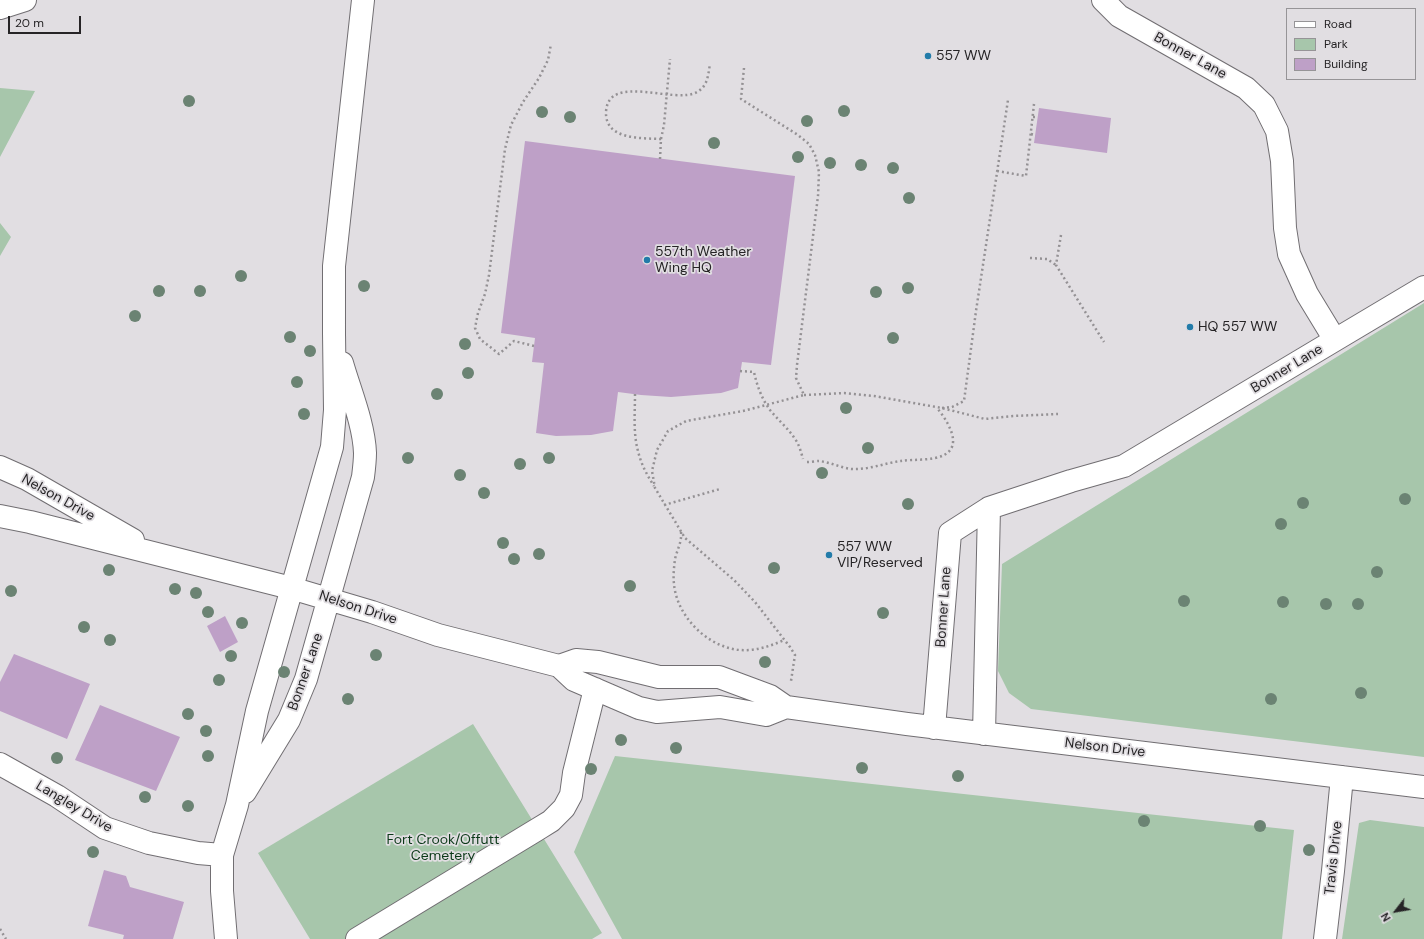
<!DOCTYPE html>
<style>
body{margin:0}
#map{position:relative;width:1424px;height:939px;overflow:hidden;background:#e1dee2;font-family:"DM Sans",sans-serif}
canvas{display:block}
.legend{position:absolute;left:1286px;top:8px;width:130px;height:72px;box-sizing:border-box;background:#e1dee2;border:1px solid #969497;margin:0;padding:5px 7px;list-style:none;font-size:12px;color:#262426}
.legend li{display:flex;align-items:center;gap:8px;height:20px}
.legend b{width:20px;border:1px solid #969497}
.north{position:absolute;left:1376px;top:891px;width:40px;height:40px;-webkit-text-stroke:3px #e1dee2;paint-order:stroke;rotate:239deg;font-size:11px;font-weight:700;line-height:16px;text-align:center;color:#262426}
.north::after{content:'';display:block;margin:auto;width:14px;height:18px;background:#262426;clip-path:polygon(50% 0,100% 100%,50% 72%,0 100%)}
.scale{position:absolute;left:8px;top:16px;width:73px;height:18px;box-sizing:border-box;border:2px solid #262426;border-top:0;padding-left:5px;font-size:12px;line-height:14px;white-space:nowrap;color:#262426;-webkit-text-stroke:3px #e1dee2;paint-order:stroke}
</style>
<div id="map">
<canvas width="1424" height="939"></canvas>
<ul class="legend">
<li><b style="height:5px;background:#fff"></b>Road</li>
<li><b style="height:11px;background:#a7c6ab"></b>Park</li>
<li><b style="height:11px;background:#bea0c7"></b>Building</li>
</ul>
<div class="north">N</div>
<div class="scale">20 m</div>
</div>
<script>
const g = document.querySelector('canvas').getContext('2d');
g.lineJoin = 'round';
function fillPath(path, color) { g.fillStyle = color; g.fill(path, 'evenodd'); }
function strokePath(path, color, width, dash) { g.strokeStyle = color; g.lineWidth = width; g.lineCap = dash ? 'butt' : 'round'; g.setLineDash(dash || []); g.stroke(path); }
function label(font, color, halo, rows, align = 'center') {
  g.font = font + ' "DM Sans",sans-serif'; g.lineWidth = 3.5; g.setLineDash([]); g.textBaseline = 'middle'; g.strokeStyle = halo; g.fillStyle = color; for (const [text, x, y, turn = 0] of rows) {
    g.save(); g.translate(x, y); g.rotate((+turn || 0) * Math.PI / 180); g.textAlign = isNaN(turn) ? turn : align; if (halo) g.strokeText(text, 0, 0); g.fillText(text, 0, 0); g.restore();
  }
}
const green = new Path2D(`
 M0 88 35 91 0 157Z
 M0 223 11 237 0 256Z
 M1424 303V757L1031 709 1009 693 998 671 1002 564Z
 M473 724 602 933 592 939H310L258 853Z
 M615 756 1294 830 1282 939H622L574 852Z
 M1370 820 1424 827V939H1342L1359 823Z`);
const building = new Path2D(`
 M1039 108 1111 118 1107 153 1034 143Z
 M525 141 795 176 771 365 742 362 738 388 721 393 671 397 641 395 618 392 613 431 591 435 556 436 536 433 544 363 532 362 535 338 501 333Z
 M225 616 238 642 220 652 207 626Z
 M14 654 90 684 67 739 0 711V682Z
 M100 705 180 737 156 791 75 760Z
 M104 870 126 876 130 887 184 902 173 939H123L124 935 88 926Z`);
const path = new Path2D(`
 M744 68 741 99 798 135 809 144 815 155 819 172 818 196 797 365 796 378 804 395 743 411 686 421 668 431 657 450 652 471 655 488 685 538 734 580 755 602 790 647 795 655 791 681
 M1033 117H1037
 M1031 134 1035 135
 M661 139 664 125 670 59
 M660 159 661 139C641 138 605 140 606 112 608 72 675 105 697 92 708 86 708 75 710 64
 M997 171 1026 176 1034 104
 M1061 235 1056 265 1104 342
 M1030 258 1047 259 1056 265
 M534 346 514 341 499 354 480 339 475 328 478 313 485 294 489 275 505 149 511 125 523 102 539 78 548 60 551 44
 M740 371 754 372C757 386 762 399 770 410 778 420 788 428 795 439 799 444 801 452 803 459
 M635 394C635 413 633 433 638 451 641 464 647 475 654 486
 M804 395 844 393 874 396 942 408 985 419 1013 416 1058 414
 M942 408 952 407 964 401 976 311 1008 100
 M807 462C811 462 816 461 819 461 830 462 841 468 852 469 868 470 885 463 901 461 913 459 933 461 944 455 964 445 946 419 937 408
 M664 505 720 489
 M681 532C682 542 677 550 675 559 674 567 673 576 674 584 677 619 713 653 749 650 762 649 773 645 784 640
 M0 929 6 939`);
const minor = new Path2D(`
 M0 8 25 0
 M1335 340 1424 287
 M0 467 27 479 133 540
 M0 516 30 522 291 588 372 612 438 635 559 666 574 680 639 708 657 712 720 707 766 715 786 707
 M559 666 576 660 598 662 659 677H719L770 696 786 707 907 724 1424 787
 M934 728 950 533 989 508 1071 481 1124 466 1335 340 1307 294 1289 254 1285 228 1282 161 1277 131 1264 105 1246 88 1119 16 1103 0
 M984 734 989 508
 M0 764 57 796 105 828 149 843 198 853 222 855
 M245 792 289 720 306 679 363 477C364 469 365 461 365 453 364 424 350 391 342 363
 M226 939 222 891V855L237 805 257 711 332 447 335 410 334 333V266L363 0
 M357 939 538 829 551 821 564 808 571 795 574 773 595 689
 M1325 939 1333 871 1342 777`);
const trees = [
 [189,101],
 [844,111],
 [542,112],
 [570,117],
 [807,121],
 [714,143],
 [798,157],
 [830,163],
 [861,165],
 [893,168],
 [909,198],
 [241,276],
 [364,286],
 [908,288],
 [159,291],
 [200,291],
 [876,292],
 [135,316],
 [290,337],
 [893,338],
 [465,344],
 [310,351],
 [468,373],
 [297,382],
 [437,394],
 [846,408],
 [304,414],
 [868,448],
 [408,458],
 [549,458],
 [520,464],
 [822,473],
 [460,475],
 [484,493],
 [1405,499],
 [1303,503],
 [908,504],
 [1281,524],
 [503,543],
 [539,554],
 [514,559],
 [774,568],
 [109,570],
 [1377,572],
 [630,586],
 [175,589],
 [11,591],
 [196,593],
 [1184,601],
 [1283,602],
 [1326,604],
 [1358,604],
 [208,612],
 [883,613],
 [242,623],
 [84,627],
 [110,640],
 [376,655],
 [231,656],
 [765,662],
 [284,672],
 [219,680],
 [1361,693],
 [348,699],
 [1271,699],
 [188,714],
 [206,731],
 [621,740],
 [676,748],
 [208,756],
 [57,758],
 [862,768],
 [591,769],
 [958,776],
 [145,797],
 [188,806],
 [1144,821],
 [1260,826],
 [1309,850],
 [93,852]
];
const markers = [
 [928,56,4,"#227ba9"],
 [647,260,4,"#227ba9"],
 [1190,327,4,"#227ba9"],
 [829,555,4,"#227ba9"]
];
const poiNames = [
 ["557 WW",936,56],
 ["557th Weather",655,252],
 ["Wing HQ",655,268],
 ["HQ 557 WW",1198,327],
 ["557 WW",837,547],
 ["VIP/Reserved",837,563]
];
const streetNames = [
 ["Bonner Lane",1190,56,29],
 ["Bonner Lane",1287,369,-31],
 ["Nelson Drive",58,498,29],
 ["Bonner Lane",944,607,-86],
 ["Nelson Drive",358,608,18],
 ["Bonner Lane",306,672,-71],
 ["Nelson Drive",1105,748,7],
 ["Langley Drive",74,807,31],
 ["Travis Drive",1334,858,-84]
];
const parkNames = [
 ["Fort Crook/Offutt",443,840],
 ["Cemetery",443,856]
];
fillPath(green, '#a7c6ab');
fillPath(building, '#bea0c7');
strokePath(minor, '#716e72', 24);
strokePath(path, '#949194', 2.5, [2, 3]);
strokePath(minor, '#fff', 22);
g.fillStyle = '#6b8373';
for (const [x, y] of trees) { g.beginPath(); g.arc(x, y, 6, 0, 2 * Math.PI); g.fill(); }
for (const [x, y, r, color] of markers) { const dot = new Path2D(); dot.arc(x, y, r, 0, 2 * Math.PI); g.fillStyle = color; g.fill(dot); strokePath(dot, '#e1dee2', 1.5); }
label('14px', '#262426', '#e1dee2', poiNames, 'left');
label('14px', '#262426', '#e1dee2', streetNames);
label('14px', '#0b3918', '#e1dee2', parkNames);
</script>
